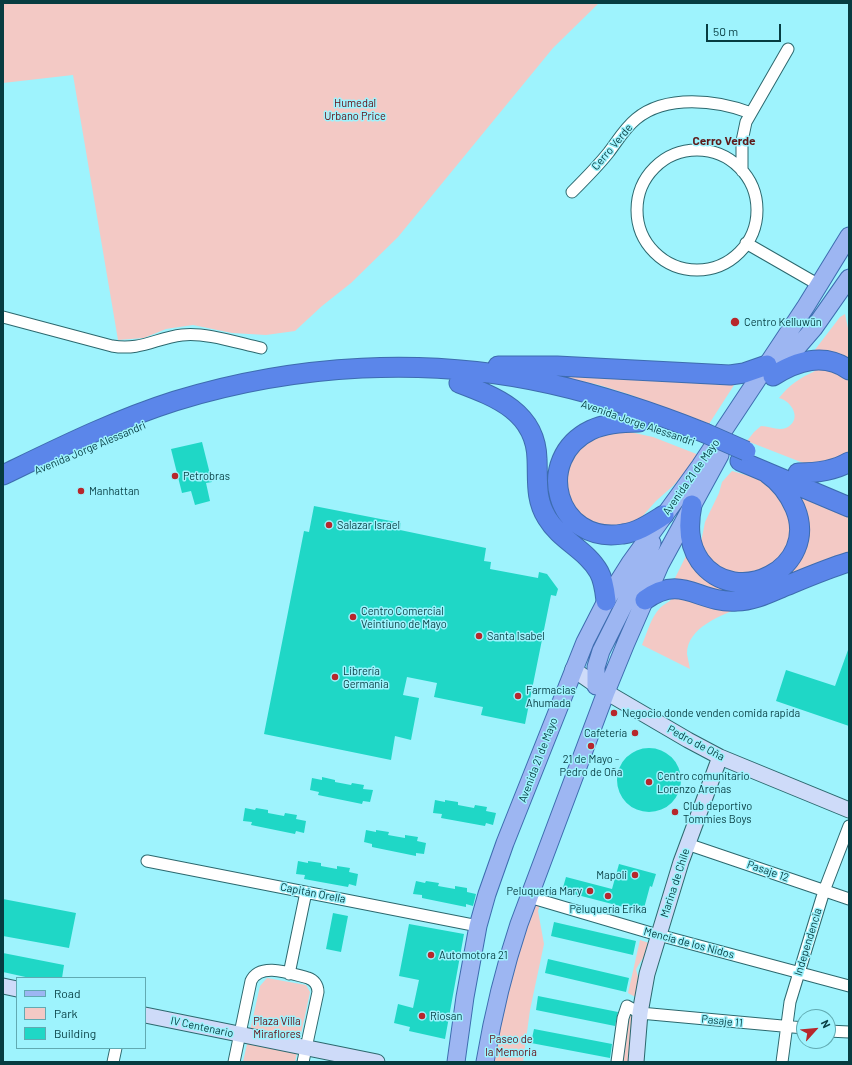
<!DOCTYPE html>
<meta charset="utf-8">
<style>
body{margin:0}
#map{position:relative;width:852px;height:1065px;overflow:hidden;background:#9ef3fd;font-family:Barlow,sans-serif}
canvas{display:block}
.frame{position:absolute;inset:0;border:4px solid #063c41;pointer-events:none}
.legend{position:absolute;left:16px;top:977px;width:130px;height:72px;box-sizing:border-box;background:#9ef3fd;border:1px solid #61aab2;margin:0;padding:5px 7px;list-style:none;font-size:12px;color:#063c41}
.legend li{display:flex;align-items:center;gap:8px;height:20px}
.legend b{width:20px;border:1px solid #61aab2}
.north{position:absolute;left:796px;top:1009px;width:40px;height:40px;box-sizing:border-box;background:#9ef3fd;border:1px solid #61aab2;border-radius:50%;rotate:63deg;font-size:11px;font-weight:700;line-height:16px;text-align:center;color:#063c41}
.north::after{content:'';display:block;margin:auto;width:14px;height:18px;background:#b7272c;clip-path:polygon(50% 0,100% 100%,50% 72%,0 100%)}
.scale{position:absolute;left:706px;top:24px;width:75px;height:18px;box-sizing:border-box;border:2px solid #063c41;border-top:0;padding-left:5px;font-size:12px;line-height:14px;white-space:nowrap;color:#063c41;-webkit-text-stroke:3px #9ef3fd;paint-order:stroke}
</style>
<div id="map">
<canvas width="852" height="1065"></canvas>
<div class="frame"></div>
<ul class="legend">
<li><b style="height:5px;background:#9db6f2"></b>Road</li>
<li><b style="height:11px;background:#f3c9c5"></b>Park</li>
<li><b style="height:11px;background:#1fd7c6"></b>Building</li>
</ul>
<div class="north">N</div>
<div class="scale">50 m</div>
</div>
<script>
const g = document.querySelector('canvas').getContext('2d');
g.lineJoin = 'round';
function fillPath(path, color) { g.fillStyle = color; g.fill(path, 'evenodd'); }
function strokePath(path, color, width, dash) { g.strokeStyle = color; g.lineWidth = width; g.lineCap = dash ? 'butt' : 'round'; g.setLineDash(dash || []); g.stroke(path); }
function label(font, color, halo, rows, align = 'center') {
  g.font = font + ' Barlow,sans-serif'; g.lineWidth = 3; g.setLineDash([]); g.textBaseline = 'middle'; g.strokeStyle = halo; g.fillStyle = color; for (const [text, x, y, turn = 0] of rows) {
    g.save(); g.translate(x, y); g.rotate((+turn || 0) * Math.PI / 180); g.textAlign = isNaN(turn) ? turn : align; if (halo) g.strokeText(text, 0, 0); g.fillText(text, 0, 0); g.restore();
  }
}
const green = new Path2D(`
 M3 3H599L553 48 398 237 351 283 322 306 295 331 266 335 232 333 193 325 166 329 144 338 118 340 73 75 3 83Z
 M845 314 849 333V362L814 354V351L840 317Z
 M817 363 849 377V457L811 466 747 441 754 432 761 426C769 426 778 431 786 428 803 420 792 401 779 398 789 385 800 378 815 371Z
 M549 374 736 382 709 424 628 394 599 385Z
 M625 431 653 437 699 455 674 485 656 501 640 519 626 526 612 529 582 519 564 488 572 453 601 433Z
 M732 471 760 479 773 486 795 526 782 561 746 577 707 563 701 542 705 522 719 493 722 482Z
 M789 488 849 514V556L742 596 674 580 689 550 718 582 797 561Z
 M676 593 742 607C722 615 687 627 687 654 688 659 689 664 690 669L642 645C647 633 651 617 660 608 666 602 672 602 676 593Z
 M537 904 540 905 538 911 544 944 530 1010 523 1062H493L508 980 534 905Z
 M640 940 649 943 645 955 636 969 639 981 637 998 628 993Z
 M267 978 306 985 310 992 295 1062H243L260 986Z
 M627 1014 635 1016 631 1062H620Z`);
const building = new Path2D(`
 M202 442 212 482 206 483 210 501 195 505 191 491 182 493 171 449Z
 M314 506 401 523 400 530 486 548 484 561 491 562 490 569 538 578 539 572 547 574 558 589 556 596 551 595 525 724 481 715 483 707 434 697 437 683 407 677 403 695 419 698 411 740 395 736 391 760 264 734 304 531 309 532Z
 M848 650H849V726L776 701 786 670 835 686Z
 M617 780a32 32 0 1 1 64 0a32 32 0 1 1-64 0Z
 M322 777 335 780V782L351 785 352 783 364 785 363 789 373 790 370 802 363 801 362 804 318 795 319 792 310 790 312 778 322 780Z
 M435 800 445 802V800L458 802V805L474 808 475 805 487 807 486 811 496 813 493 825 486 823 485 826 441 818 442 814 433 813Z
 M245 808 255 810 256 808 268 810V813L284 816 285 813 297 815 296 819 306 821 304 833 296 831 295 834 251 825 252 822 243 821Z
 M366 830 376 832V830L389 832 388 835 405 838V835L418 837 417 841 426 843 424 854 416 853V856L372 847V844L364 842Z
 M298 861 308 863V861L321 863V866L337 869V866L350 868 349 872 358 874 356 886 349 884 348 887 304 879 305 875 296 874Z
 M619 864 656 874 652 887 650 886 643 912 562 891 566 877 612 889Z
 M416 881 425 883 426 881 439 883 438 886 455 889V886L467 888V892L476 894 473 906 466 904V907L422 898V895L413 894Z
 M3 899 76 913 69 948 3 936Z
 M333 913 348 916 341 952 326 949Z
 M554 922 636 941 633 955 551 936Z
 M409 924 464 934 445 1039 409 1031 410 1027 394 1023 398 1004 413 1008 419 980 399 976Z
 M3 953 64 965 62 978H30L3 972Z
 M548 959 629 978 626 992 545 973Z
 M538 996 618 1012 615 1026 536 1010Z
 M534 1029 612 1044 610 1058 531 1043Z`);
const street = new Path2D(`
 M637 210a60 60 0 1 1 120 0a60 60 0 1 1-120 0Z
 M742 171V141L746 122 788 49
 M572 192C585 179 598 166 609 152 618 140 625 128 636 119 666 94 717 100 751 113
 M746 243 819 285
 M3 317 112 346C141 351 156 338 182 335 205 332 238 343 261 348
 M687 844 849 899
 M147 861 478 926
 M529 897 651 933 849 986
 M289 974 306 892
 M828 1031 849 1032
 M113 1062 116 1048
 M234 1062 251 981C260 961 292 974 308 978 314 980 318 985 318 992L303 1062
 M617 1062 623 1018 627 1006 640 1013 804 1028
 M782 1062 790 1002 824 891 849 826`);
const secondary = new Path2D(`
 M573 669 606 692 688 740 720 757 849 810
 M3 986 17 989
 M145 1015 377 1062
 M636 1062 640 1013 647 974 681 862 720 757`);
const primary = new Path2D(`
 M775 373 814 328 849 278
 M596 686V667L601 651 643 567 652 543
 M456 1062 465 997 478 926 487 894 505 843 585 642 606 601 630 563 700 466 806 306 849 236
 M485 1062C493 1015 504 969 519 924L606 692 626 643 660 565 720 455`);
const highway = new Path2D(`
 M498 366H557L730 375 744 373 767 365
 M773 376C797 361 824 352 849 370
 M459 383C496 397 536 412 537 459 538 480 535 499 547 518 560 540 587 550 599 572 604 581 605 592 606 601
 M639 422C623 422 606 423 591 430 533 458 555 545 623 534 638 532 651 523 664 515
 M740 461 849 507
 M798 473C816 473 834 471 849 462
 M3 475C59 448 115 420 175 401 295 364 428 356 551 384 604 396 655 413 705 433
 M692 505C688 525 688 544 700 561 736 610 820 568 795 508 789 494 780 482 767 473
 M645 600C683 573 698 604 737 601 752 601 767 594 781 588 803 579 826 569 849 562`);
const highwayBridge = new Path2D(`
 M705 433 746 451`);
const markers = [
 [735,322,5,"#b7272c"],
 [175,476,4,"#b7272c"],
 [81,491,4,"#b7272c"],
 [329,525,4,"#b7272c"],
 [353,617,4,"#b7272c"],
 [479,636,4,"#b7272c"],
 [335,677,4,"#b7272c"],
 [518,696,4,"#b7272c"],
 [614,713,4,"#b7272c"],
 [635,733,4,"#b7272c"],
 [591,746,4,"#b7272c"],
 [649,782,4,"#b7272c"],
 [675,812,4,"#b7272c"],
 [635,875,4,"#b7272c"],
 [590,891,4,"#b7272c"],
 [608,896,4,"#b7272c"],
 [431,955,4,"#b7272c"],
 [422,1016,4,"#b7272c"]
];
const parkNames = [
 ["Humedal",355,103],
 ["Urbano Price",355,116],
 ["Plaza Villa",277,1021],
 ["Miraflores",277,1034],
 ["Paseo de",511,1039],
 ["la Memoria",511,1052]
];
const streetNames = [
 ["Cerro Verde",612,147,-50],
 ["Avenida Jorge Alessandri",638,423,19],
 ["Avenida Jorge Alessandri",90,448,-23],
 ["Avenida 21 de Mayo",691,477,-55],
 ["Pedro de Oña",696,743,28],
 ["Avenida 21 de Mayo",538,760,-69],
 ["Pasaje 12",768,871,19],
 ["Marina de Chile",675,883,-72],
 ["Capitán Orella",313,893,11],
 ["Independencia",808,942,-73],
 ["Mencía de los Nidos",689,943,15],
 ["Pasaje 11",722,1021,6],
 ["IV Centenario",202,1027,12]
];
const poiNames = [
 ["Centro Kelluwün",744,322],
 ["Petrobras",183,476],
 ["Manhattan",89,491],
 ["Salazar Israel",337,525],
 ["Centro Comercial",361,611],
 ["Veintiuno de Mayo",361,624],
 ["Santa Isabel",487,636],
 ["Librería",343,671],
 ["Germania",343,684],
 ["Farmacias",526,690],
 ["Ahumada",526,703],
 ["Negocio donde venden comida rapida",622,713],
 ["Cafetería",627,733,"right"],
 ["21 de Mayo -",591,759,"center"],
 ["Pedro de Oña",591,772,"center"],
 ["Centro comunitario",657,776],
 ["Lorenzo Arenas",657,789],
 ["Club deportivo",683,806],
 ["Tommies Boys",683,819],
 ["Mapoli",627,875,"right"],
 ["Peluquería Mary",582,891,"right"],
 ["Peluquería Erika",608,909,"center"],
 ["Automotora 21",439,955],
 ["Riosan",430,1016]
];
const neighbourhoodNames = [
 ["Cerro Verde",724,141]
];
fillPath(green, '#f3c9c5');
fillPath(building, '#1fd7c6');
strokePath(street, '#2c686e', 13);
strokePath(secondary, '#2c686e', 17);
strokePath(primary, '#3d6caf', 19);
strokePath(highway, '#3d6caf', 21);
strokePath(street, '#fff', 11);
strokePath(secondary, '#cedbf9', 15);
strokePath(primary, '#9db6f2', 17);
strokePath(highway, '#5b86ea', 19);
strokePath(highwayBridge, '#3d6caf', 21, []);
strokePath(highwayBridge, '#5b86ea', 19);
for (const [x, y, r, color] of markers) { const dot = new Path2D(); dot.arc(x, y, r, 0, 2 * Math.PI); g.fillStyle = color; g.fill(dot); strokePath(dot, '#9ef3fd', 1.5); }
label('11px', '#630a10', '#9ef3fd', parkNames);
label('11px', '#063c41', '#9ef3fd', streetNames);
label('11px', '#063c41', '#9ef3fd', poiNames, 'left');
label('bold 12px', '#5e1a19', '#9ef3fd', neighbourhoodNames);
</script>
